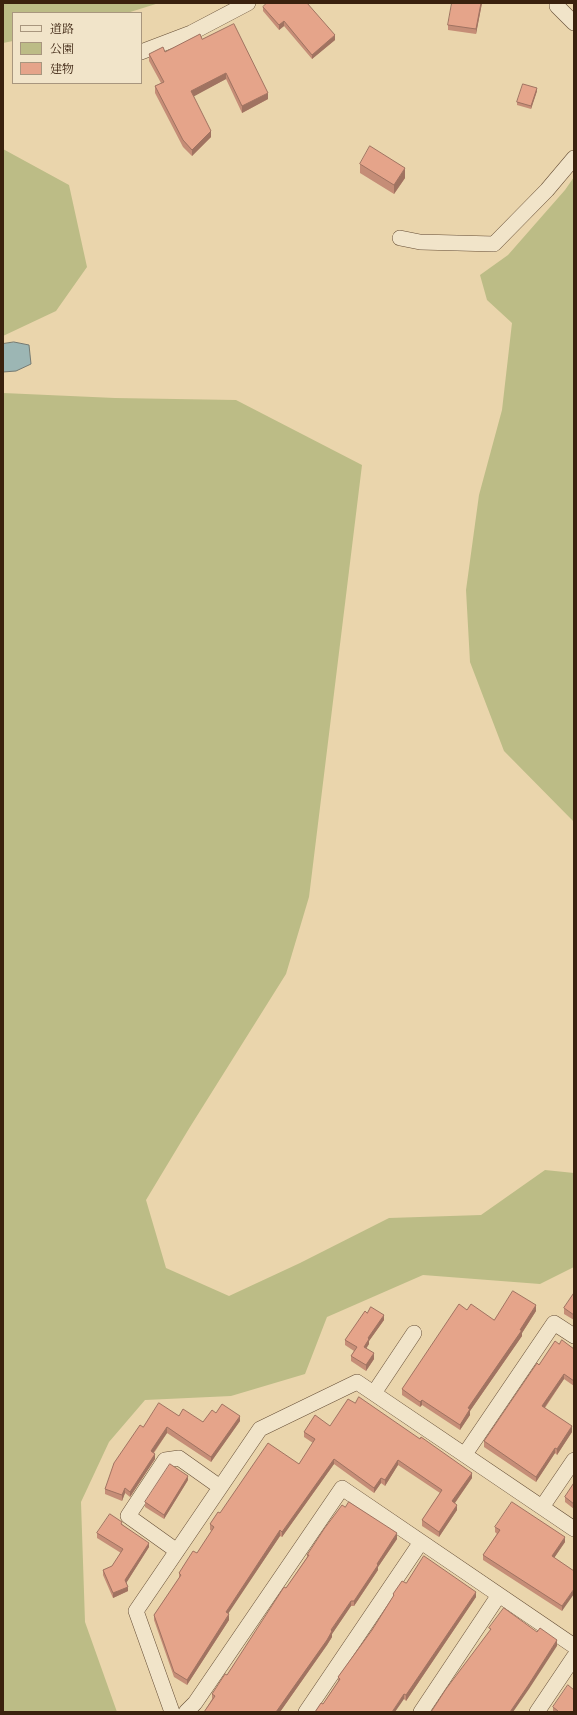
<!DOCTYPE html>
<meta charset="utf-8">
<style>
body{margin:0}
#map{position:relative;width:577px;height:1715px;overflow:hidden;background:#ead5ac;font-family:"IM FELL English","Noto Serif JP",serif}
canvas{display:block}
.frame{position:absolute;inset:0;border:4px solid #3a210e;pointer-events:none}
.legend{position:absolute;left:12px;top:12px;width:130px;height:72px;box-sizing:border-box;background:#f1e4c9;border:1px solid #a8967e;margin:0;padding:5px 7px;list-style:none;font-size:12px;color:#3a210e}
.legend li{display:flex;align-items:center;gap:8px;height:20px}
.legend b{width:20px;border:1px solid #a8967e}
</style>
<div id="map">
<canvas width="577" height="1715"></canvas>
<div class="frame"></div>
<ul class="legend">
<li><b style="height:5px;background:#f1e4c9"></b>道路</li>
<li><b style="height:11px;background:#bcbc86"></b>公園</li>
<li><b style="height:11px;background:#e5a48a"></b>建物</li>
</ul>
</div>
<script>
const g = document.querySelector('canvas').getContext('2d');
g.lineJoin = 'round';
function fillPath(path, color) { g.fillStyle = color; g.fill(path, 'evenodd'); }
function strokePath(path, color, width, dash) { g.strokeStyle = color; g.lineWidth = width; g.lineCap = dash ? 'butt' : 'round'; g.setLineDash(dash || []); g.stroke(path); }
const green = new Path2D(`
 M3 3H159L127 13H13V41L3 43Z
 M3 149 69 185 87 267 56 311 3 336Z
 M574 177V822L504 751 470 662 466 590 479 495 502 410 512 323 487 300 480 275 508 255 565 190Z
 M3 393 115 398 236 400 362 465 309 897 286 974 190 1127 146 1200 166 1268 229 1296 300 1263 389 1218 481 1215 545 1170 574 1173V1267L540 1284 423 1275 327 1317 305 1374 231 1396 145 1400 109 1442 81 1502 85 1622 117 1712H3Z`);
const water = new Path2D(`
 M14 342 29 345 31 364 16 371 3 372V344Z`);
const street = new Path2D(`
 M557 3V6L574 23
 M141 52 191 33 248 3
 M400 238 420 242 494 244 547 190 574 158
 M374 1393 414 1333
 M465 1454 554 1323 574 1336
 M542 1507 574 1460
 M177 1551 128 1516 165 1460 179 1458 220 1487
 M172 1712 136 1611 260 1429 357 1382 574 1529
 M186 1712 195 1703 342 1488 574 1646
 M306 1712 421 1542
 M421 1712 499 1595
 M537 1712 574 1657`);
const wall = new Path2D(`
 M482 3 476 34 448 30V25Z
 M263 7 335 40 312 59 284 26 279 30 263 11Z
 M202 39 268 99 242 113 226 79 193 96 211 137 192 156 183 147 155 93V86L161 83 149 61V54L165 52Z
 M537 91 531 109 517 105V102Z
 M360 164 405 178 394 194 360 173Z
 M574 1293V1320L564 1314V1308Z
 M467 1310 494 1320 536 1311 522 1333V1336L470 1411V1415L460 1430 422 1405 420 1407 402 1395V1389Z
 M367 1313 384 1320 369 1341V1344L366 1348 374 1359 366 1371 351 1361V1356L354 1351 345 1345V1340Z
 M559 1344 574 1349V1386L564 1379 545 1408 572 1432 557 1455 555 1453 536 1482 484 1447V1441L539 1365Z
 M216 1413 240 1421 211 1462 167 1433 154 1453 155 1459 130 1497 125 1493 122 1501 105 1494V1489L143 1427 179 1416 203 1422Z
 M330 1426 472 1478 455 1503 457 1510 439 1537 422 1526V1520L440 1493 398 1465 385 1486 381 1483 374 1493 334 1464 282 1537 280 1536 228 1613 229 1620 187 1685 174 1677 154 1620V1615L179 1578V1573L197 1553 212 1531 210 1530V1524L220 1513 299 1464 313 1443 304 1437V1432Z
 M188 1480 164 1519 145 1507V1502Z
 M574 1483V1509L565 1502V1497Z
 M345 1507 397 1539 378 1567V1570L354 1606H351L332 1634V1637L327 1645 280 1712H204L212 1699V1694L227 1675 307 1557V1555Z
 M122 1524 149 1547 126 1583 128 1591 113 1598 103 1575V1570L112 1566 121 1553 97 1538V1533Z
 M495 1527 565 1542 554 1558 574 1571 562 1611 483 1560V1555L497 1534 495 1532Z
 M406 1583 476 1597 406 1701 404 1699 323 1704 338 1681V1677L372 1630 393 1597V1594Z
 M553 1707 574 1712H553Z`);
const shadedWall = new Path2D(`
 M481 3H482L476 34V29Z
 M284 21V26L279 30V25Z
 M335 35V40L312 59V55Z
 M226 73V79L191 98V91Z
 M537 88V91L531 109V106Z
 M268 93V99L242 113V106Z
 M211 131V137L192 156V150Z
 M405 168V178L394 194V185Z
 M536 1305V1311L522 1333V1336L470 1411V1415L460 1430V1425L468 1408Z
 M384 1315V1320L369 1341V1344L364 1352V1347L368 1338Z
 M374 1353V1359L366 1371V1365Z
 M564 1374V1379L542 1411V1406Z
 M422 1400V1405L420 1407V1402Z
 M240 1416V1421L211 1462V1457Z
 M572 1426V1432L557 1455V1449Z
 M167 1427V1433L151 1456V1451Z
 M555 1448V1453L536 1482V1477Z
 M155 1454V1459L130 1497V1492Z
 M334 1459V1464L282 1537V1532Z
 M398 1460V1465L385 1486V1480Z
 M472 1473V1478L452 1507V1501Z
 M188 1476V1480L164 1519V1515Z
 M381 1478V1483L374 1493V1488Z
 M125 1488V1493L122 1501V1495Z
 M457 1505V1510L439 1537V1532Z
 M280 1530V1536L226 1617V1612Z
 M397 1533V1539L378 1567V1570L354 1606V1601L377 1564Z
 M565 1537V1542L552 1561V1556Z
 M149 1543V1547L125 1585V1580Z
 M128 1587V1591L113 1598V1593Z
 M574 1589V1594L562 1611V1606Z
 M476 1592V1597L406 1701V1695Z
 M351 1601V1606L332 1634V1637L327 1645 280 1712H276Z
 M229 1614V1620L187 1685V1680Z
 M557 1640V1646L529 1689 513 1712H510Z
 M404 1694V1699L395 1712H392Z`);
const building = new Path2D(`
 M267 3H307L335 35 312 55 284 21 279 25 263 7Z
 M452 3H481L476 29 448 25Z
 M234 24 268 93 242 106 226 73 191 91 211 131 192 150 183 140 155 86 164 82 149 54 163 47 165 52 200 34 202 39Z
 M523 84 537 88 531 106 517 102Z
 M370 146 405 168 394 185 360 164Z
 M513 1291 536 1305 520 1330H522L468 1408 470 1409 460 1425 422 1400 420 1402 402 1389 459 1304 467 1310 471 1304 494 1320Z
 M574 1293V1315L564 1308Z
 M371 1307 384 1315 368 1338 369 1339 364 1347 374 1353 366 1365 351 1356 357 1347 345 1340 365 1311 367 1313Z
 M562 1340 574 1349V1381L564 1374 542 1406 572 1426 557 1449 555 1448 536 1477 484 1441 537 1363 539 1365 555 1341 559 1344Z
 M359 1397 420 1439 421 1437 472 1473 452 1501 457 1505 439 1532 422 1520 442 1490 398 1460 385 1480 381 1478 374 1488 334 1459 282 1532 280 1530 226 1612 229 1614 187 1680 174 1672 154 1615 181 1575 179 1573 193 1551 197 1553 214 1527 210 1524 218 1512 220 1513 268 1443 299 1464 315 1439 304 1432 315 1415 330 1426 348 1399 355 1403Z
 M159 1403 179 1416 183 1409 203 1422 212 1410 216 1413 222 1404 240 1416 211 1457 167 1427 151 1451 155 1454 130 1492 125 1488 122 1495 105 1489 114 1463 140 1425 143 1427Z
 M170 1464 188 1476 164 1515 145 1502Z
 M574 1483V1504L565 1497Z
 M349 1502 397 1533 377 1564 378 1565 354 1601H351L331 1630 332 1631 327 1640 276 1712H204L215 1696 212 1694 225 1674 227 1675 284 1587 286 1588 309 1555H307L324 1529 342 1505 345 1507Z
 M512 1502 565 1537 552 1556 574 1571V1589L562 1606 483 1555 500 1530 495 1527Z
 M110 1514 122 1522 121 1524 149 1543 125 1580 128 1587 113 1593 103 1570 112 1566 123 1549 97 1533Z
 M424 1556 476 1592 406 1695 404 1694 392 1712H315L321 1703 323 1704 340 1679 338 1677 372 1630 394 1595 393 1594 402 1581 406 1583Z
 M504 1608 537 1632 540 1628 557 1640 529 1684 510 1712H431L446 1689 491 1629 489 1628Z
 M568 1685 574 1690V1712H557L558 1711 553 1707Z`);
fillPath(green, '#bcbc86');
fillPath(water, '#9cb6b4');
strokePath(water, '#757a72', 1);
strokePath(street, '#664e36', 16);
strokePath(street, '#f1e4c9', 15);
fillPath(wall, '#c58d77');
fillPath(shadedWall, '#a07361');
fillPath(building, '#e5a48a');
strokePath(building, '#a07361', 1);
</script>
